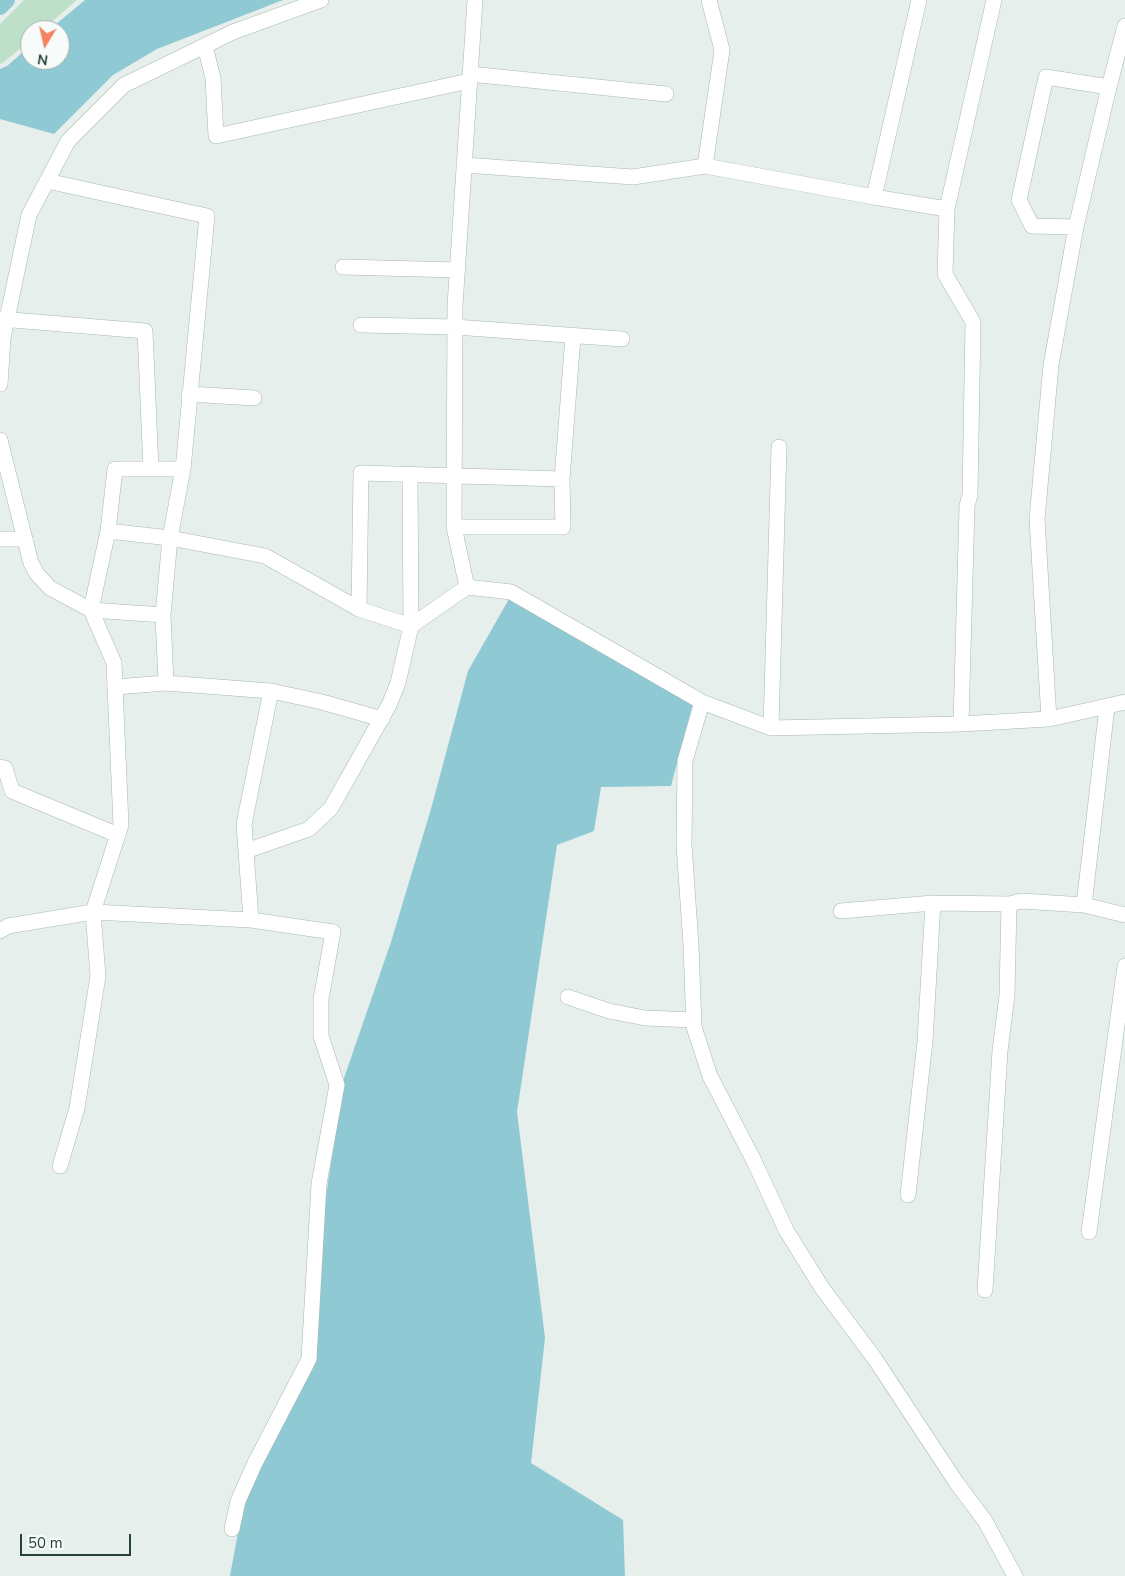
<!DOCTYPE html>
<style>
body{margin:0}
#map{position:relative;width:1125px;height:1576px;overflow:hidden;background:#e6efeb;font-family:"Nunito Sans",sans-serif}
canvas{display:block}
.north{position:absolute;left:20px;top:20px;width:50px;height:50px;box-sizing:border-box;background:#f7fbf9;border:1px solid #a3b1ad;border-radius:50%;rotate:189deg;font-size:14px;font-weight:700;line-height:20px;text-align:center;color:#24423a}
.north::after{content:'';display:block;margin:auto;width:18px;height:22px;background:#f4845f;clip-path:polygon(50% 0,100% 100%,50% 72%,0 100%)}
.scale{position:absolute;left:20px;top:1534px;width:111px;height:22px;box-sizing:border-box;border:2px solid #24423a;border-top:0;padding-left:6px;font-size:15px;line-height:18px;white-space:nowrap;color:#24423a;-webkit-text-stroke:4px #f7fbf9;paint-order:stroke}
</style>
<div id="map">
<canvas width="1125" height="1576"></canvas>
<div class="north">N</div>
<div class="scale">50 m</div>
</div>
<script>
const g = document.querySelector('canvas').getContext('2d');
g.lineJoin = 'round';
function fillPath(path, color) { g.fillStyle = color; g.fill(path, 'evenodd'); }
function strokePath(path, color, width, dash) { g.strokeStyle = color; g.lineWidth = width; g.lineCap = dash ? 'butt' : 'round'; g.setLineDash(dash || []); g.stroke(path); }
const green = new Path2D(`
 M24 0H77L42 30H30V40L4 62 0 64V24Z`);
const water = new Path2D(`
 M85 0H283L157 49 113 75 54 134 0 119V69L7 66 30 46V60H60V30H49Z
 M509 599 693 703 671 786 601 787 594 831 557 845 517 1112 545 1338 531 1463 623 1520 625 1576H230L244 1500 314 1358 315 1268 344 1078 391 942 431 809 468 671Z`);
const canal = new Path2D(`
 M0 7 7 0`);
const minor = new Path2D(`
 M475 0 455 306 454 527 467 587 511 592 702 702 771 728 961 724 1049 719 1125 702
 M205 46 213 78 216 136 469 81
 M470 74 666 94
 M464 165 633 177 705 166 874 197 919 0
 M705 166 722 50 709 0
 M47 181 207 216 183 469 170 538 163 615 91 610 108 531 170 538 265 556 359 609 411 626 467 587
 M874 197 947 209 994 0
 M947 209 945 274 973 322 970 495 967 506 961 724
 M1076 227 1109 87
 M343 267 457 270
 M0 319 145 331 151 469
 M361 325 455 327 622 339
 M189 394 254 398
 M562 479 573 336
 M108 531 115 469H183
 M0 539H25
 M359 609 361 473 562 479 563 527H454
 M163 615 166 683
 M271 691 322 702 382 719
 M702 702 685 761 684 845 691 945 694 1027 710 1076 754 1161 786 1230 822 1288 875 1359 956 1482 985 1521 1015 1576
 M1049 719 1037 519 1051 365 1076 227 1032 226 1019 200 1046 77 1109 87 1125 26
 M771 728 779 447
 M0 767 5 768 12 791 118 835
 M246 851 309 829 331 808 389 705 398 683 411 626 410 475
 M1084 905 1107 707
 M841 911 933 903 1009 904 1021 901 1084 905 1125 915
 M568 997 609 1011 645 1018 694 1020
 M60 1166 77 1108 98 976 93 912 251 920 244 824 271 691 166 683 115 687
 M908 1195 925 1041 933 903
 M1089 1232 1125 966
 M985 1290 1000 1051 1007 995 1009 904
 M232 1529 238 1501 255 1463 309 1359 319 1184 337 1085 321 1036V999L333 932 251 920`);
const secondary = new Path2D(`
 M0 384 3 338 29 215 68 141 124 85 233 32 321 0
 M0 440 31 563 37 574 50 588 91 610 114 663 121 825 93 912 8 926 0 931`);
fillPath(green, '#bfe0c8');
fillPath(water, '#8ec9d4');
strokePath(canal, '#8ec9d4', 16);
strokePath(minor, '#a8b8b2', 16);
strokePath(secondary, '#a4bbb3', 16);
strokePath(minor, '#fff', 15);
strokePath(secondary, '#fff', 15);
</script>
